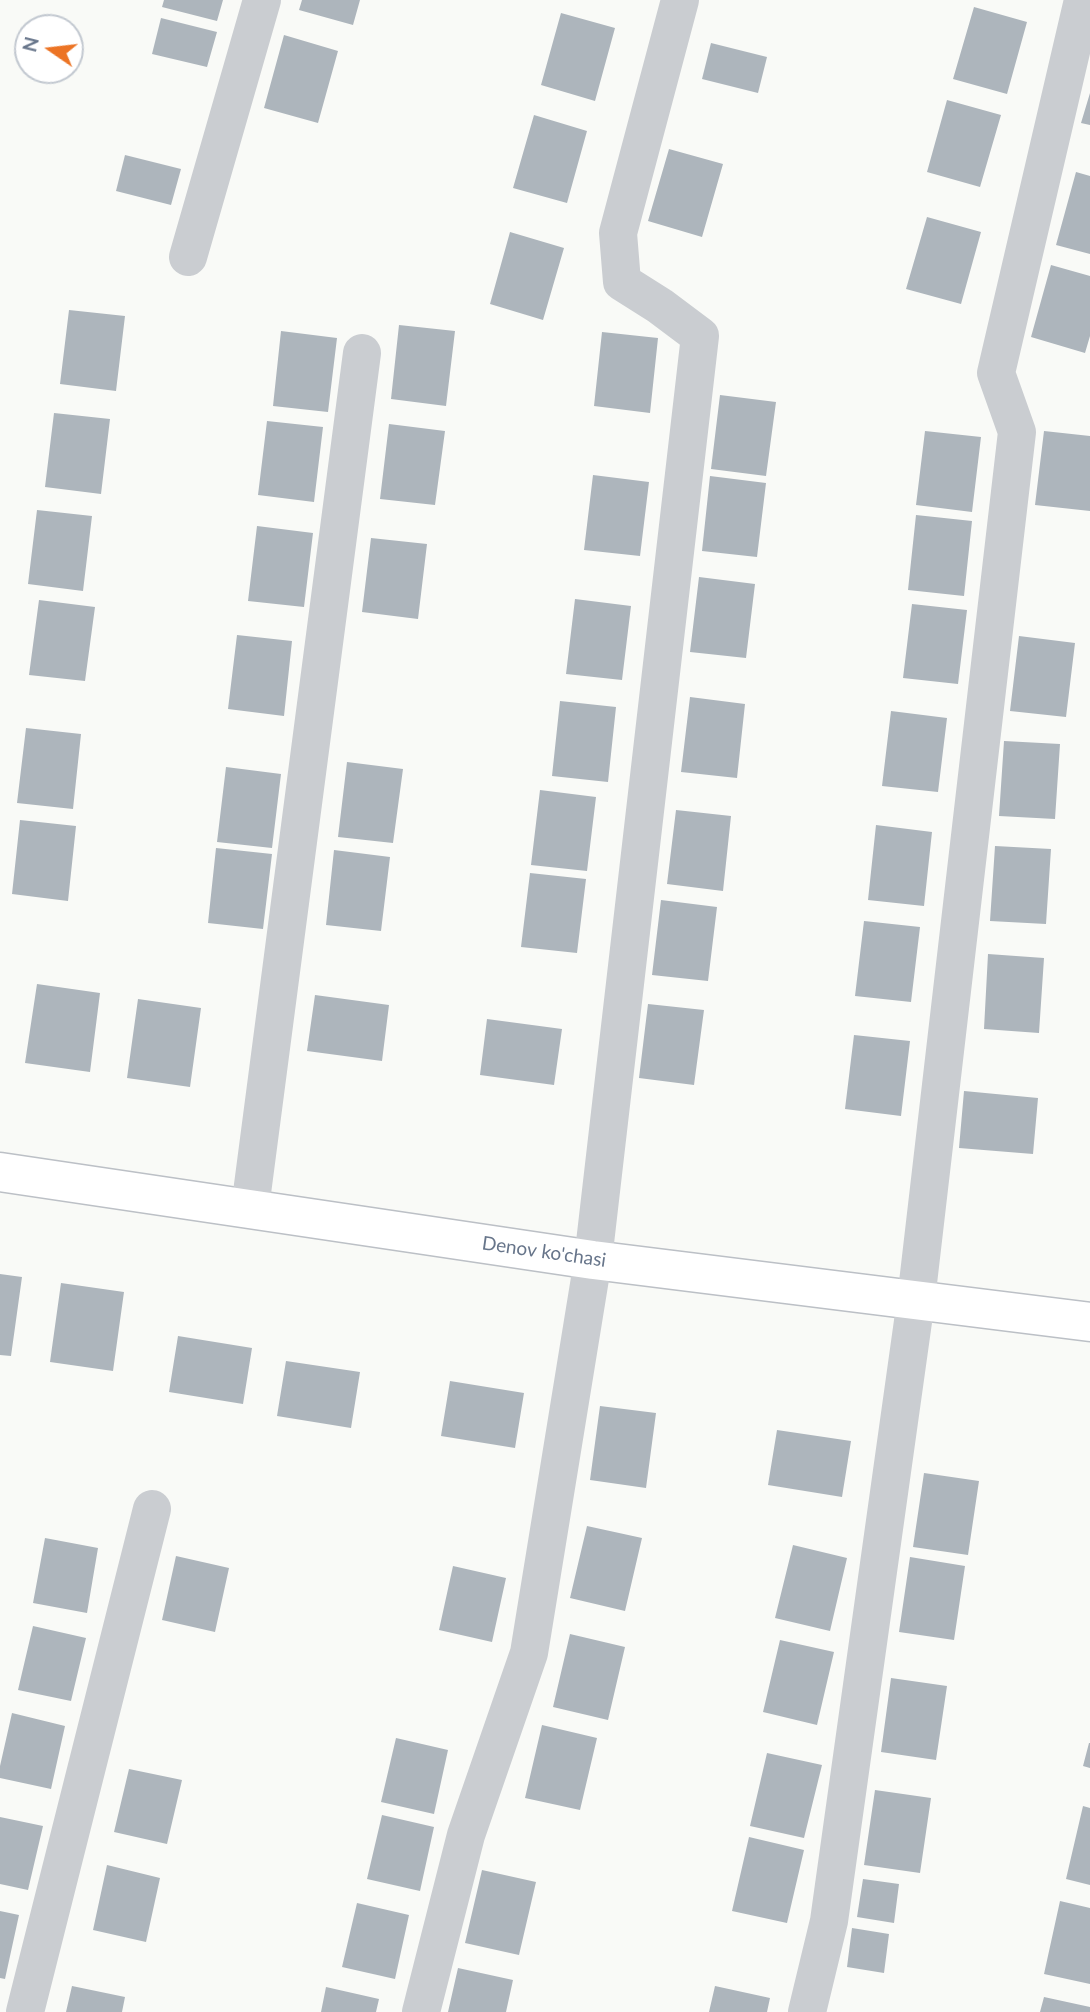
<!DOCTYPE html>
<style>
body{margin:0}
#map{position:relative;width:1090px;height:2012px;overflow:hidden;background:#f9faf7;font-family:Lato,sans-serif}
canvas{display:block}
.north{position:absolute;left:14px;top:14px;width:70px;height:70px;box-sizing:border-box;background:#fff;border:2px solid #c2c8d0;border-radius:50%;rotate:284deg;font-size:19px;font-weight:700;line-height:28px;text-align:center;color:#67758a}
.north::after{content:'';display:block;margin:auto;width:24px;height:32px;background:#ec7425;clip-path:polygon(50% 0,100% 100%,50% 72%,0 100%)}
</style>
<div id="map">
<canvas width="1090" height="2012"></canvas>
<div class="north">N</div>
</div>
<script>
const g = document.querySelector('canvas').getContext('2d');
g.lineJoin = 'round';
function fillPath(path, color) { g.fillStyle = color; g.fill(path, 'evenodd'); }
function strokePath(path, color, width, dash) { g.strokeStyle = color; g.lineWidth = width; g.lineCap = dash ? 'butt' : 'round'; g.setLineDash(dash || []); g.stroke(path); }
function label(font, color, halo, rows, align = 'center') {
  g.font = font + ' Lato,sans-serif'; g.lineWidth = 7; g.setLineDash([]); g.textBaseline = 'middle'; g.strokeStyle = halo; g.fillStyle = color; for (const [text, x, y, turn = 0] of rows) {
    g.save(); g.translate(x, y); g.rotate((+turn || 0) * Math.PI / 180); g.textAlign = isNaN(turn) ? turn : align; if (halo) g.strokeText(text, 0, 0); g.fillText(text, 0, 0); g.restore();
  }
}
const building = new Path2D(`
 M164 0H223L217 21 162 7Z
 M302 0H360L353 25 299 10Z
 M974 7 1027 22 1007 94 953 79Z
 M561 13 615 28 595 101 541 85Z
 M161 18 217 32 207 67 152 54Z
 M284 35 338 51 318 123 264 108Z
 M711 43 767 57 758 93 702 79Z
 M1090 93V125L1081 123Z
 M947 100 1001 115 980 187 927 172Z
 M534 115 587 131 567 203 513 188Z
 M669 149 723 164 702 237 648 221Z
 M125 155 181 169 171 205 116 191Z
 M1076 172 1090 176V254L1056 245Z
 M927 217 981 232 961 304 906 289Z
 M510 232 564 248 543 320 490 304Z
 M1051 265 1090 276V336L1085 353 1031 337Z
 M69 310 125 316 116 391 60 384Z
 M399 325 455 331 446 406 391 399Z
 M281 331 337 338 328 412 273 406Z
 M602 332 658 338 650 413 594 406Z
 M720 395 776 402 766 476 711 469Z
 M54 413 110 419 101 494 45 487Z
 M267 421 323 427 314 502 258 495Z
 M389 424 445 431 435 505 380 499Z
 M925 431 981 437 972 512 916 505Z
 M1044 431 1090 436V511L1035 505Z
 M593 475 649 482 640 556 584 550Z
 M710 476 766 483 757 557 702 551Z
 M37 510 92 516 83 591 28 584Z
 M916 515 972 521 964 596 908 590Z
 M257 526 313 533 304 607 248 601Z
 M371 538 427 544 418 619 362 612Z
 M699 577 755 584 746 658 690 652Z
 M575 599 631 606 622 680 566 674Z
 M39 600 95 607 85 681 29 675Z
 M912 604 967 610 958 684 903 678Z
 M237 635 292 641 284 716 228 709Z
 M1019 636 1075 643 1066 717 1010 711Z
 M690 697 745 704 737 778 681 772Z
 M560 701 616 707 608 782 552 776Z
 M891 711 947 718 938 792 882 786Z
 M26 728 81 734 73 809 17 803Z
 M1004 741 1060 744 1055 819 999 816Z
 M347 762 403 769 393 843 338 837Z
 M226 767 281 774 272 848 217 842Z
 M540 790 596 797 587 871 531 865Z
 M676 810 731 816 723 891 667 884Z
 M20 820 76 826 68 901 12 894Z
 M876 825 932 832 924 906 868 900Z
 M995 846 1051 849 1046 924 990 921Z
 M216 848 272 854 263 929 208 923Z
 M334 850 390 857 381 931 326 925Z
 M530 873 586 879 577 953 521 947Z
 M661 900 717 907 708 981 652 975Z
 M864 921 920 927 911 1002 855 996Z
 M988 954 1044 958 1039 1033 984 1029Z
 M37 984 100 993 90 1072 25 1063Z
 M315 995 389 1005 382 1061 307 1051Z
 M138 999 201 1008 190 1087 127 1078Z
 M648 1004 704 1010 694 1085 639 1078Z
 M487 1019 562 1029 554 1085 480 1075Z
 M854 1035 910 1041 901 1116 845 1109Z
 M964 1091 1038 1098 1033 1154 959 1148Z
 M0 1274 22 1277 11 1356 0 1355Z
 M61 1283 124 1292 113 1371 50 1362Z
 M178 1336 252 1348 243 1404 169 1392Z
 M286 1361 360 1372 351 1428 277 1416Z
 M450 1381 524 1393 515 1448 441 1436Z
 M600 1406 656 1413 646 1488 590 1480Z
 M777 1430 851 1441 842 1497 768 1485Z
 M924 1473 979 1481 968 1555 913 1547Z
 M587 1526 642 1538 625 1611 570 1598Z
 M45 1538 98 1548 87 1613 33 1603Z
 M793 1545 847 1558 830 1631 775 1618Z
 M176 1556 229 1568 215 1632 162 1620Z
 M910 1557 965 1566 954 1640 899 1632Z
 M453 1566 506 1578 492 1642 439 1630Z
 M33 1626 86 1638 71 1701 18 1690Z
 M570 1634 625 1647 608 1720 553 1707Z
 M780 1640 834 1652 817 1725 763 1712Z
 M891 1678 947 1686 936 1760 881 1752Z
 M12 1713 65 1726 51 1789 0 1778V1766Z
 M542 1725 597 1738 580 1810 525 1798Z
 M396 1738 448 1750 434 1814 381 1802Z
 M1089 1743H1090V1768L1083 1766Z
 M767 1753 822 1765 804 1838 750 1826Z
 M129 1769 182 1780 167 1844 114 1832Z
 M875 1790 931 1798 920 1873 864 1865Z
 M1083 1806 1090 1808V1885L1066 1879Z
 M382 1815 434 1827 420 1891 367 1879Z
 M0 1817 43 1826 28 1890 0 1884Z
 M749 1837 804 1850 787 1923 732 1911Z
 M107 1865 160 1878 146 1942 93 1930Z
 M482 1870 536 1882 519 1955 465 1943Z
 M863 1879 899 1884 894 1923 857 1917Z
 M1060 1901 1090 1908V1984L1044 1974Z
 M357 1903 409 1915 395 1979 342 1967Z
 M0 1911 19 1915 5 1979 0 1978Z
 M852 1928 889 1934 884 1973 847 1967Z
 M458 1968 513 1980 506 2012H448Z
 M72 1986 125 1997 122 2012H66Z
 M715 1986 770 1998 767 2012H709Z
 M326 1987 379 1999 376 2012H321Z
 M1044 1997 1090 2007V2012H1040Z`);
const street = new Path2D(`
 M188 257 262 0
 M250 1208 362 353
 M25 2012 152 1509
 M421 2012 466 1835 529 1653 593 1260 700 336 660 306 622 282 618 233 680 0
 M807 2012 829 1921 916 1300 1017 432 996 373 1083 0`);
const secondary = new Path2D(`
 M0 1172 593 1260 1090 1322`);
const streetNames = [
 ["Denov ko'chasi",544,1252,8]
];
fillPath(building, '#adb5bc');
strokePath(secondary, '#bcc0c6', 41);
strokePath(street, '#cacdd1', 38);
strokePath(secondary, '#fff', 38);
label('19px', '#67758a', '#fff', streetNames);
</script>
